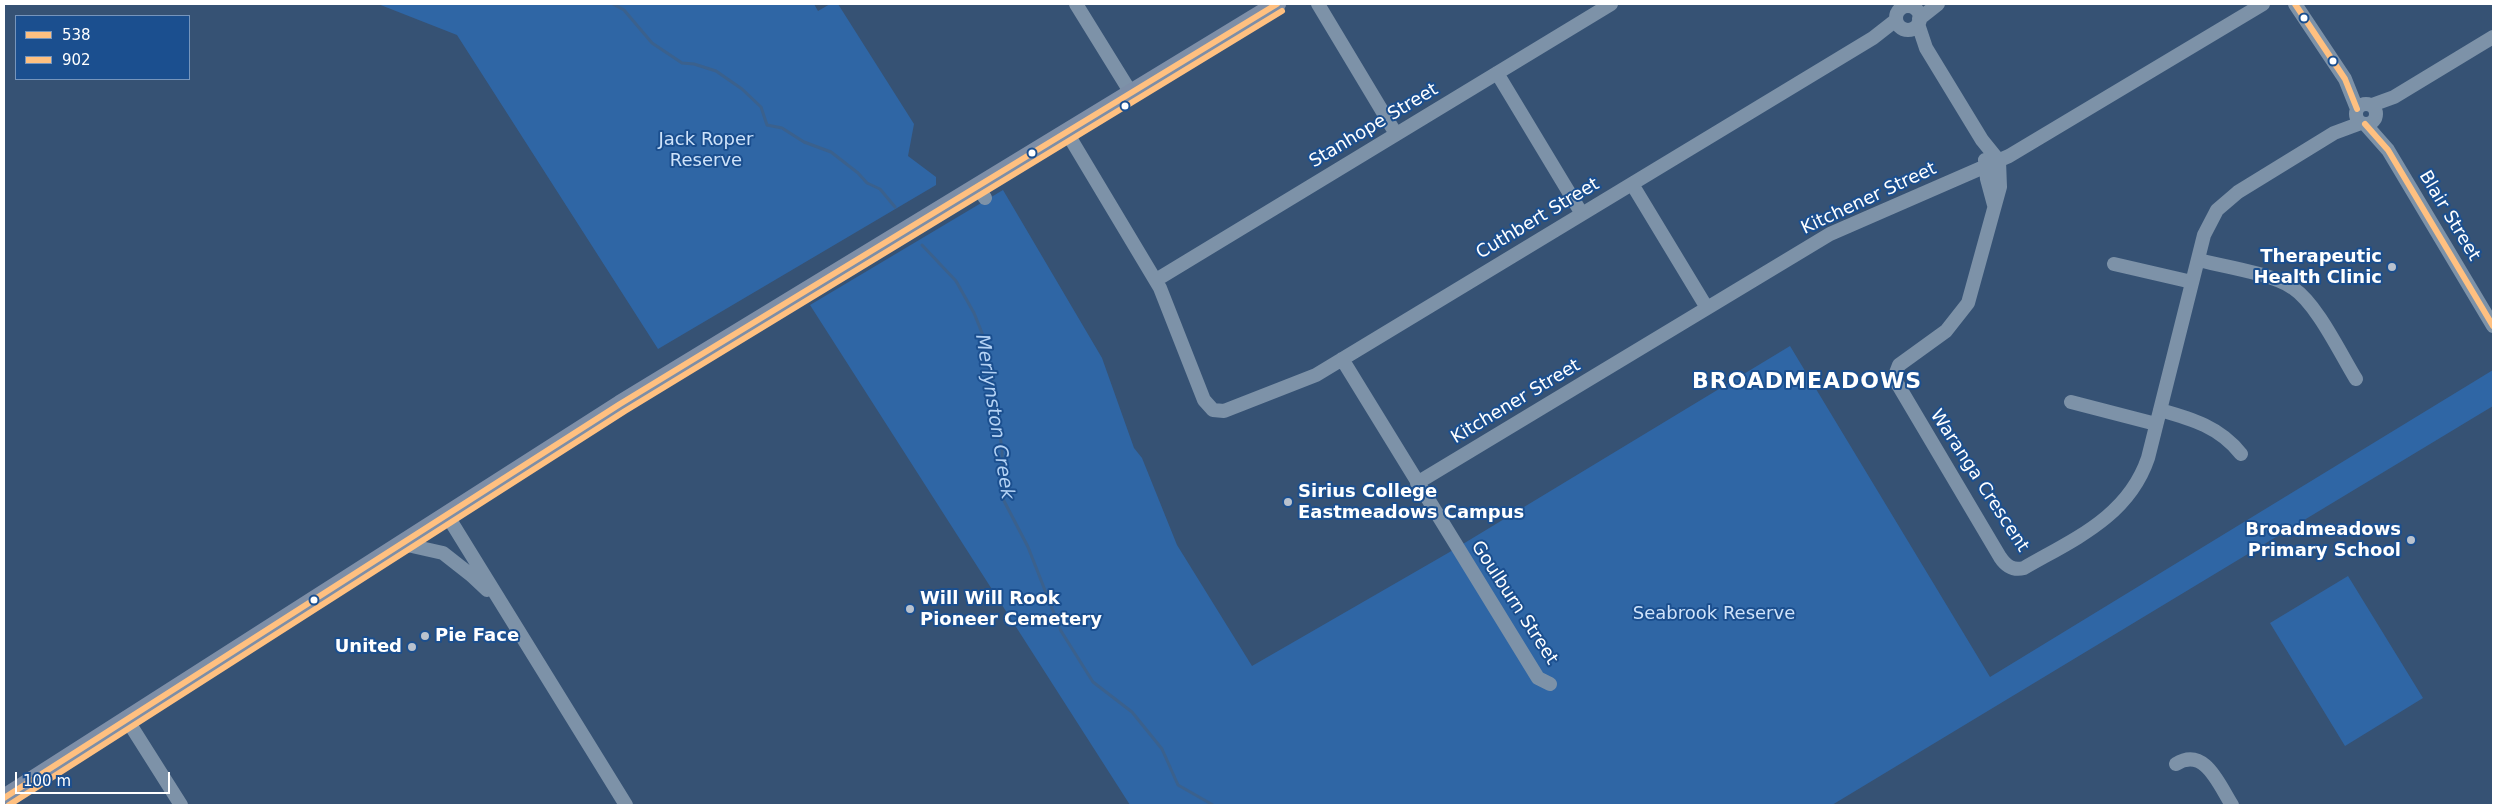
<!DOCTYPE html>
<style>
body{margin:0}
#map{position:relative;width:2497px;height:809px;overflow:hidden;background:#365274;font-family:"DejaVu Sans",sans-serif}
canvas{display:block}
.frame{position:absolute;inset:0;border:5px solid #fff;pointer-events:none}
.legend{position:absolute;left:15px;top:15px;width:175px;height:65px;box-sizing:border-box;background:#1b4f8f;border:1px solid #7695bc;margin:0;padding:6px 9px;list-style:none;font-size:15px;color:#fff}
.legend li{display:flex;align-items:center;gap:10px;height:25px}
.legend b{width:25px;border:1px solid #7695bc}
.scale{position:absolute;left:15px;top:772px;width:155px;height:22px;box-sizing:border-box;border:2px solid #fff;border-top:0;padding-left:6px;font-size:15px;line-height:18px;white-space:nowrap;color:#fff;-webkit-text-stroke:4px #1b4f8f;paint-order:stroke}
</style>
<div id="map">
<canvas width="2497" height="809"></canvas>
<div class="frame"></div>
<ul class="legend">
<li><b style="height:6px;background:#ffc080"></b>538</li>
<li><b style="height:6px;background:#ffc080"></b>902</li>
</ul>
<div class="scale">100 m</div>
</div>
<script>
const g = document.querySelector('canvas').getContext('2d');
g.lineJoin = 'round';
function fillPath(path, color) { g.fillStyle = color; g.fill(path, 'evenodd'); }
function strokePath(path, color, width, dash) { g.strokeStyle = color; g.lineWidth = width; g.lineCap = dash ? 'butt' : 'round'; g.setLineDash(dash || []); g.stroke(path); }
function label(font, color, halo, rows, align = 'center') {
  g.font = font + ' "DejaVu Sans",sans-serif'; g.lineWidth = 4; g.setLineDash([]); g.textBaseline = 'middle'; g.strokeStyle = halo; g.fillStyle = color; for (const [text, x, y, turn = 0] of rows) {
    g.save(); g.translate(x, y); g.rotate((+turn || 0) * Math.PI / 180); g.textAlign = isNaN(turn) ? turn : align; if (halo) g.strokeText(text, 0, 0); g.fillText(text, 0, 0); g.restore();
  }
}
const green = new Path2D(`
 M378 4H814L818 11 830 4H838L914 124 908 156 936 177V185L658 349 457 35Z
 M1003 190 1102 358 1134 448 1142 458 1177 545 1252 666 1448 553 1790 346 1990 677 2493 370V406L1832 805H1130L810 305Z
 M2348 576 2423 698 2345 746 2270 623Z`);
const stream = new Path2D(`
 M613 4 624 10 652 43 682 63 694 64 716 71 742 89 761 107 767 125 782 128 804 142 831 152 858 173 867 183 880 189 895 207
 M922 245 956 281 974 313 986 343 1002 449 1003 499 1028 547 1061 631 1093 682 1132 712 1162 749 1178 785 1213 805`);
const minor = new Path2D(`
 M1076 4 1131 93
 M1318 4 1396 134
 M2295 4 2345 79 2357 109
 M1896 18a12 12 0 1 1 24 0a12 12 0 1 1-24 0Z
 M1919 19 1938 4
 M1918 24 1926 48 1982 140 1999 161 2000 187 1968 303 1946 331 1899 365 1894 378 2000 557C2006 566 2013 571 2024 568 2074 539 2128 517 2148 458L2204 235 2217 210 2238 192 2334 133 2361 123
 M1497 73 1582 214
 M2356 114a10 10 0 1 1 20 0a10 10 0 1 1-20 0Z
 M2372 105 2394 97 2493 37
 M2365 124 2388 150 2493 326
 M1066 131 1160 288 1204 400 1213 410 1224 411 1316 375 1873 38 1896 20
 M1985 160 1987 179 1994 205
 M1632 184 1707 308
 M977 185 985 198
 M2198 260C2222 266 2274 274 2293 288 2317 304 2340 353 2356 379
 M2114 264 2192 282
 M1156 280 1611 4
 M1342 359 1538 678 1550 684
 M2071 402 2156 424
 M2160 410C2192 419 2220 427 2241 454
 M1417 483 1830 234 2009 156 2263 4
 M447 515 626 805
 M403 544 443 553 471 575 487 590
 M126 718 181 805
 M2176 764C2205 746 2219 785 2232 805`);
const major = new Path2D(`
 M4 798 620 404 1277 4`);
const bus1 = new Path2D(`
 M4 798 620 404 1277 4`);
const bus2 = new Path2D(`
 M9 805 625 411 1282 11`);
const bus3 = new Path2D(`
 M2295 4 2345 79 2357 109
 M2365 124 2388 150 2493 326`);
const markers = [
 [2304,18,4.5,"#fff"],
 [2333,61,4.5,"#fff"],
 [1125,106,4.5,"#fff"],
 [1032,153,4.5,"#fff"],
 [2392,267,5,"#b9c2ce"],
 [1288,502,5,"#b9c2ce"],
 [2411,540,5,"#b9c2ce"],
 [314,600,4.5,"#fff"],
 [910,609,5,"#b9c2ce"],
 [425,636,5,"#b9c2ce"],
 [412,647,5,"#b9c2ce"]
];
const streetNames = [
 ["Stanhope Street",1374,126,-31],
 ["Kitchener Street",1869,199,-25],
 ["Blair Street",2449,216,59],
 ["Cuthbert Street",1538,219,-31],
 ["Kitchener Street",1516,402,-31],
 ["Waranga Crescent",1979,481,57],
 ["Goulburn Street",1514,603,57]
];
const parkNames = [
 ["Jack Roper",706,140],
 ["Reserve",706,161],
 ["Seabrook Reserve",1714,614]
];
const poiNames = [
 ["Therapeutic",2382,257],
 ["Health Clinic",2382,278],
 ["Sirius College",1298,492,"left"],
 ["Eastmeadows Campus",1298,513,"left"],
 ["Broadmeadows",2401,530],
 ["Primary School",2401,551],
 ["Will Will Rook",920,599,"left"],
 ["Pioneer Cemetery",920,620,"left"],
 ["Pie Face",435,636,"left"],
 ["United",402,647]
];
const waterNames = [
 ["Merlynston Creek",994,417,81]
];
const districtNames = [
 ["BROADMEADOWS",1807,382]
];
fillPath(green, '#2f66a5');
strokePath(stream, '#3b618d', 3);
strokePath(minor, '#7d92a8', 14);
strokePath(major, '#7d8ea7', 18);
strokePath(bus1, '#ffc080', 6);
strokePath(bus2, '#ffc080', 6);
strokePath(bus3, '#ffc080', 6);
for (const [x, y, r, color] of markers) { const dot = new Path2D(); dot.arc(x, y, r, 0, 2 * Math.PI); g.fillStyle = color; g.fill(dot); strokePath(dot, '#1b4f8f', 2); }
label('18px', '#fff', '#1b4f8f', streetNames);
label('18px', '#cfe3fa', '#1b4f8f', parkNames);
label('bold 18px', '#fff', '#1b4f8f', poiNames, 'right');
label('italic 19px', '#b5d3f5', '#1b4f8f', waterNames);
g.letterSpacing = '1px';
label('bold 22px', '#fff', '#1b4f8f', districtNames);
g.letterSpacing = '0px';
</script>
